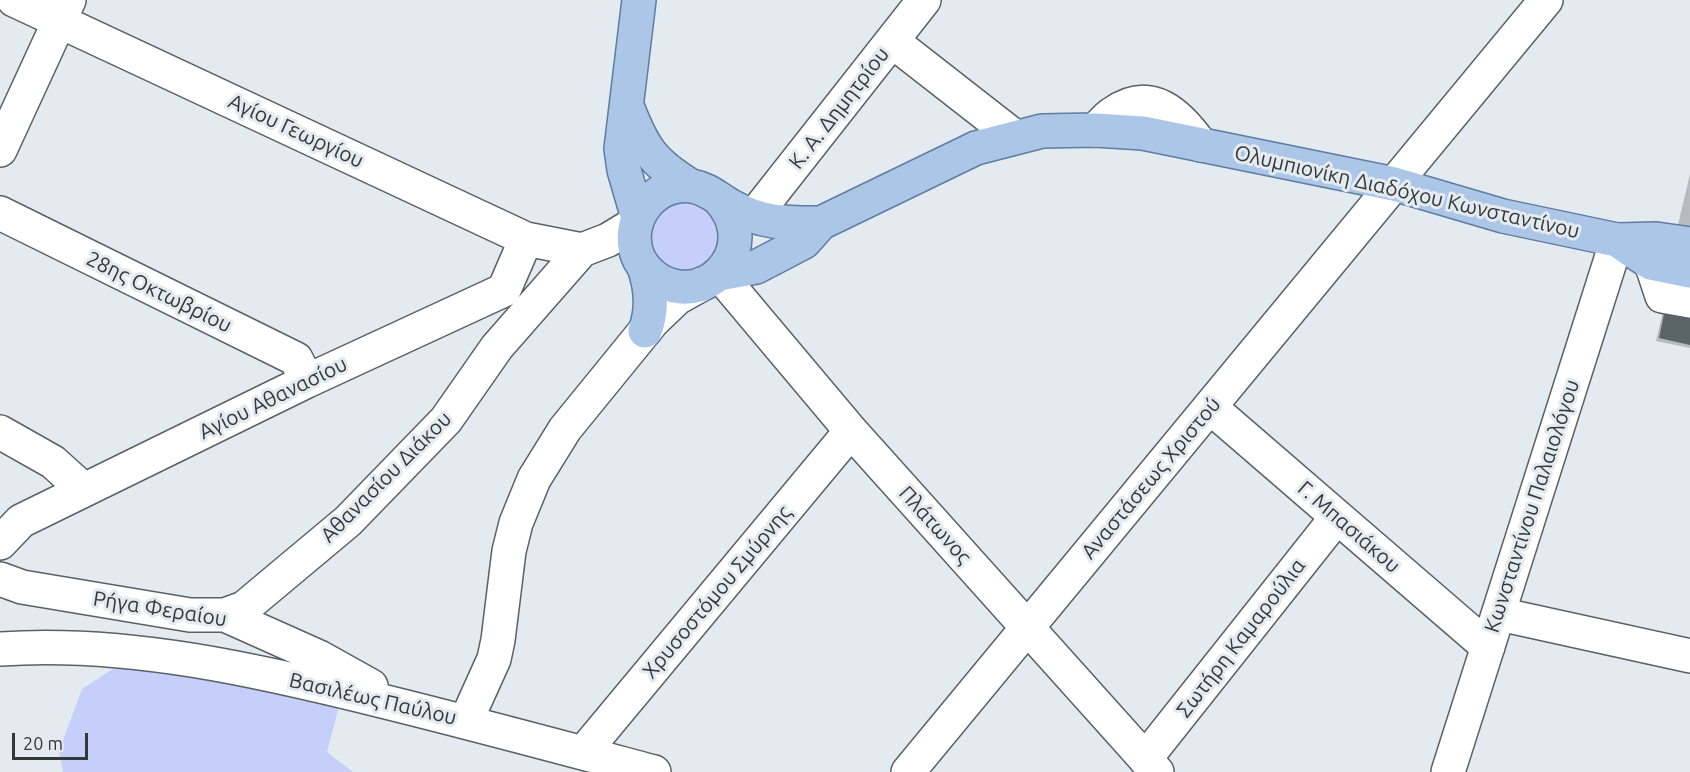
<!DOCTYPE html>
<meta charset="utf-8">
<style>
body{margin:0}
#map{position:relative;width:1690px;height:772px;overflow:hidden;background:#e3ebf1;font-family:Ubuntu,sans-serif}
canvas{display:block}
.scale{position:absolute;left:12px;top:733px;width:76px;height:27px;box-sizing:border-box;border:3px solid #35383a;border-top:0;padding-left:8px;font-size:18px;line-height:21px;white-space:nowrap;color:#35383a;-webkit-text-stroke:4px #e3ebf1;paint-order:stroke}
</style>
<div id="map">
<canvas width="1690" height="772"></canvas>
<div class="scale">20 m</div>
</div>
<script>
const g = document.querySelector('canvas').getContext('2d');
g.lineJoin = 'round';
function fillPath(path, color) { g.fillStyle = color; g.fill(path, 'evenodd'); }
function strokePath(path, color, width, dash) { g.strokeStyle = color; g.lineWidth = width; g.lineCap = dash ? 'butt' : 'round'; g.setLineDash(dash || []); g.stroke(path); }
function label(font, color, halo, rows, align = 'center') {
  g.font = font + ' Ubuntu,sans-serif'; g.lineWidth = 6; g.setLineDash([]); g.textBaseline = 'middle'; g.strokeStyle = halo; g.fillStyle = color; for (const [text, x, y, turn = 0] of rows) {
    g.save(); g.translate(x, y); g.rotate((+turn || 0) * Math.PI / 180); g.textAlign = isNaN(turn) ? turn : align; if (halo) g.strokeText(text, 0, 0); g.fillText(text, 0, 0); g.restore();
  }
}
const green = new Path2D(`
 M690 201C698 204 705 206 710 212 731 235 713 273 683 272 679 272 673 272 669 271 663 268 657 260 651 256L650 221 666 204Z
 M119 665 340 703 327 752 353 772H63L59 751 82 689Z`);
const shadow = new Path2D(`
 M1690 174V232L1677 229Z
 M1667 294 1690 296V348L1656 341Z`);
const building = new Path2D(`
 M1669 289 1690 294V345L1659 338Z`);
const minor = new Path2D(`
 M14 0 526 239 582 250
 M892 41 1015 137
 M1095 130C1101 125 1106 118 1112 114 1151 86 1179 114 1201 145
 M0 150 69 0
 M0 213 296 359 307 381
 M754 216 924 0
 M1651 263 1662 296 1690 301
 M719 274 851 431 1157 772
 M1210 407 1488 647
 M0 432 53 462 84 490
 M0 543 21 521 307 381 504 290 526 239
 M0 579 22 587 190 615H225L319 657 371 686
 M1499 614 1690 656
 M225 615 244 608 348 521 446 420 497 347 582 250 608 240 636 223
 M0 649C128 640 262 671 386 702 475 724 564 748 654 772
 M466 721 494 659 498 640 509 551 516 523 534 479 565 429 653 321 677 298 702 284
 M583 753 851 431
 M1145 759 1337 517
 M908 772 1546 0
 M1448 772 1617 240`);
const major = new Path2D(`
 M627 106C643 148 652 162 691 186
 M719 199C726 207 732 216 734 227 741 262 709 294 674 286 659 283 646 272 639 259 622 223 653 180 692 186 709 189 719 200 733 207 762 224 789 223 821 223
 M638 218 624 170 621 149 639 0
 M1617 240 1651 263 1690 271
 M644 267C651 287 653 310 645 331
 M719 274 756 267 804 242 821 223 976 148 1042 131 1095 130 1143 133 1394 184 1503 216 1617 240 1656 239 1690 244`);
const streetNames = [
 ["Κ. Α. Δημητρίου",839,108,-52],
 ["Αγίου Γεωργίου",296,131,25],
 ["Ολυμπιονίκη Διαδόχου Κωνσταντίνου",1407,192,13],
 ["28ης Οκτωβρίου",159,292,26],
 ["Αγίου Αθανασίου",273,398,-26],
 ["Αθανασίου Διάκου",386,477,-45],
 ["Αναστάσεως Χριστού",1151,478,-50],
 ["Κωνσταντίνου Παλαιολόγου",1532,506,-72],
 ["Πλάτωνος",935,525,48],
 ["Γ. Μπασιάκου",1349,527,41],
 ["Χρυσοστόμου Σμύρνης",717,592,-50],
 ["Ρήγα Φεραίου",160,609,9],
 ["Σωτήρη Καμαρούλια",1241,638,-52],
 ["Βασιλέως Παύλου",373,699,13]
];
fillPath(green, '#c5cff9');
fillPath(shadow, '#0003');
fillPath(building, '#5b6466');
strokePath(minor, '#5a6166', 36);
strokePath(major, '#5f7ca1', 36);
strokePath(minor, '#fff', 33);
strokePath(major, '#acc6e8', 33);
label('21px', '#35383a', '#e3ebf1', streetNames);
</script>
